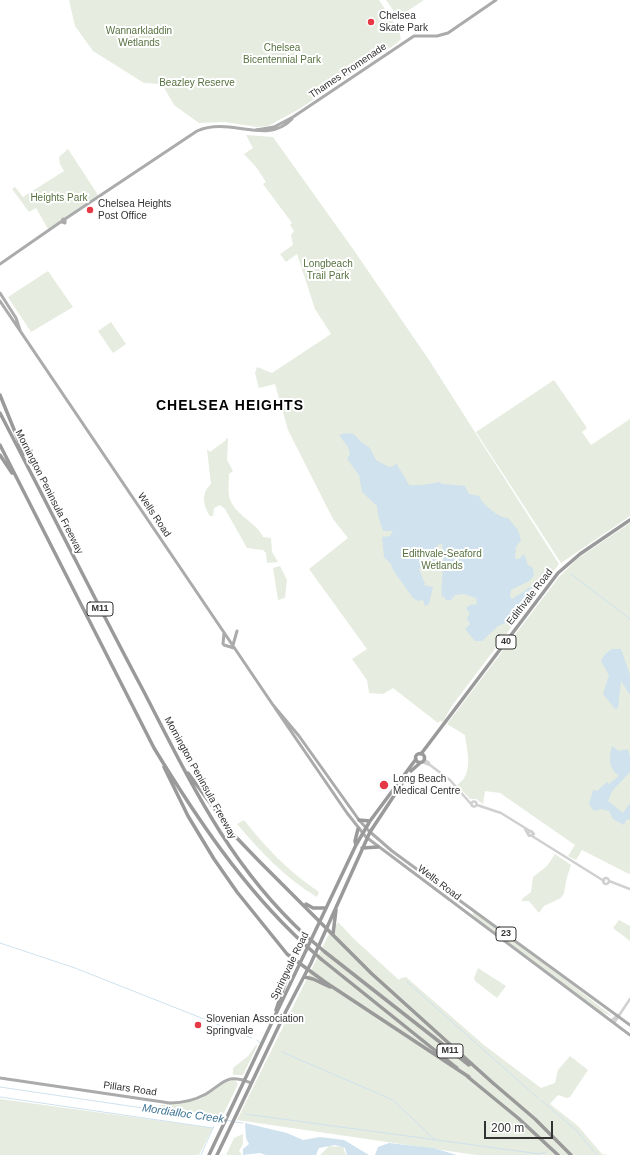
<!DOCTYPE html>
<style>
body{margin:0}
#map{position:relative;width:630px;height:1155px;overflow:hidden;background:#fff;font-family:Helvetica,sans-serif}
canvas{display:block}
.scale{position:absolute;left:484px;top:1121px;width:69px;height:18px;box-sizing:border-box;border:2px solid #333;border-top:0;padding-left:5px;font-size:12px;line-height:14px;white-space:nowrap;color:#333;-webkit-text-stroke:3px #fff;paint-order:stroke}
</style>
<div id="map">
<canvas width="630" height="1155"></canvas>
<div class="scale">200 m</div>
</div>
<script>
const g = document.querySelector('canvas').getContext('2d');
g.lineJoin = 'round';
function fillPath(path, color) { g.fillStyle = color; g.fill(path, 'evenodd'); }
function strokePath(path, color, width, dash) { g.strokeStyle = color; g.lineWidth = width; g.lineCap = dash ? 'butt' : 'round'; g.setLineDash(dash || []); g.stroke(path); }
function label(font, color, halo, rows, align = 'center') {
  g.font = font + ' Helvetica,sans-serif'; g.lineWidth = 4; g.setLineDash([]); g.textBaseline = 'middle'; g.strokeStyle = halo; g.fillStyle = color; for (const [text, x, y, turn = 0] of rows) {
    g.save(); g.translate(x, y); g.rotate((+turn || 0) * Math.PI / 180); g.textAlign = isNaN(turn) ? turn : align; if (halo) g.strokeText(text, 0, 0); g.fillText(text, 0, 0); g.restore();
  }
}
const green = new Path2D(`
 M69 0H379L399 31 401 39 397 43 301 108 268 126 257 127 225 122 199 123 174 105 162 84 144 83 93 51 75 26Z
 M386 0H424L398 17Z
 M246 135 273 137 353 249 429 360 559 564 451 707 443 722 440 721 438 723 393 688 383 694 369 693 367 680 352 659 367 649 309 569 348 538 333 519 288 430 275 384 259 388 255 373 257 367 272 373 331 334 315 309 297 254 286 262 280 254 293 245 291 235 294 231 290 225 292 223 263 184 266 182 256 167 244 154 253 148Z
 M68 149 98 195 48 229 36 208 29 212 12 189 15 187 23 197 64 171 60 164 59 157Z
 M48 271 73 307 31 332 8 297Z
 M111 322 126 344 113 353 98 331Z
 M554 380 587 428 582 432 591 445 630 419V516L561 563 476 432Z
 M226 438 228 439 227 460 233 471 229 474C229 481 228 489 229 496 233 515 256 521 263 537L271 538 272 552 278 562 267 563 266 553 263 550 247 548 225 509 220 505 214 508 213 516H210C203 505 201 493 211 484L207 449 210 452 226 440Z
 M630 523V873L629 874 582 850 576 860 568 856 575 845 500 793 485 791 483 804 476 799H470L457 785C474 774 467 752 465 735L447 724 559 577 577 559Z
 M280 566 287 580 285 598 278 600 273 568Z
 M244 820C266 848 289 872 319 892L317 897C286 879 260 851 237 824Z
 M555 854 571 865 567 877 564 893 561 898 544 906 539 913 529 901H522V899L531 892 533 877 547 866Z
 M475 912 575 987 613 1017 599 1011 484 924 472 914Z
 M619 920 630 926V941L613 928Z
 M338 922 354 939 399 980 401 978 406 977 484 1045 541 1088 555 1083 558 1070 570 1056 588 1070 570 1097 567 1098 558 1095 550 1104 578 1126 602 1154 608 1155H476L237 1120 328 936Z
 M478 968 506 986 497 998 475 981 474 978Z
 M256 1045 257 1046 243 1075H233V1068L248 1056Z
 M235 1080 238 1084 222 1117 157 1106 200 1099 225 1082Z
 M0 1099 213 1128 199 1155H0Z
 M243 1134V1144L239 1151 242 1155H226L234 1138Z
 M329 1146 343 1147 346 1155H320Z`);
const water = new Path2D(`
 M346 433 354 434 360 441 370 448 376 460 389 467 394 466 396 463 409 485C418 486 430 484 439 482L443 484 465 486 469 494 479 496C482 504 499 518 508 518L518 530 521 540 516 547 515 559H519L524 554 528 565 533 568 534 576 529 581 511 590 510 596 512 599 534 585 507 622 498 626 482 641H475L465 629 470 624 467 618 470 614 466 608 470 605 477 604 476 598 464 594 455 595 451 600H446L443 595 442 599C440 582 446 562 442 544H439L435 551V566L431 568 426 565 419 569 425 584 424 585 433 587 429 604 425 606 423 600 418 601 413 598 393 570 391 564 384 557 382 537 390 536 393 531H383L378 515 377 506 362 492 359 475 347 459 350 454 348 447 339 435Z
 M612 649H621L630 675V695L621 681 618 708 615 709 603 694 609 675 601 661 605 654Z
 M612 746 619 751 628 749 630 758V772L612 791 608 801 623 813 630 803V819L626 820 624 825 613 819 609 811 601 809 594 811 589 804 593 790 597 791 607 782 609 784 619 776C608 767 609 759 612 746Z
 M245 1123 287 1133 303 1140 320 1137 344 1140 369 1155H347L345 1148 335 1145 319 1148 316 1155H266L260 1153 243 1155V1149L249 1144 246 1138Z
 M389 1143 433 1148 457 1155H375L378 1147Z`);
const stream = new Path2D(`
 M571 574 630 619
 M0 943 75 968 252 1038
 M407 982 538 1098
 M257 1040 260 1043
 M282 1052 393 1100 434 1139
 M0 1087 231 1121
 M0 1097 213 1128
 M541 1100 577 1131 597 1155
 M245 1114 540 1154 546 1152
 M234 1122 243 1123
 M216 1123 220 1120
 M201 1155 214 1126`);
const minor = new Path2D(`
 M424 759 429 763
 M422 762 430 765 450 780 471 804
 M471.5 804a2.5 2.5 0 1 1 5 0a2.5 2.5 0 1 1-5 0Z
 M477 805 501 813 530 831
 M525 829 529 836 534 834 531 831 528 833
 M532 836 604 881
 M603 881a3 3 0 1 1 6 0a3 3 0 1 1-6 0Z
 M609 881 630 889
 M611 1021 618 1015
 M614 1023 630 999`);
const major = new Path2D(`
 M256 130 274 127 293 117 414 36H437L448 33 496 0
 M63 219 65 220V223L62 222Z
 M65 219 197 131C231 116 266 146 292 119
 M0 264 62 221
 M0 293 16 318 20 330
 M0 301 273 705 299 736 359 820 369 831 392 851 630 1025
 M223 644 224 633
 M224 645 234 648
 M233 645 237 631
 M275 708 347 813 366 837 630 1035
 M0 1078 170 1103C182 1103 195 1100 206 1094 225 1082 227 1073 251 1083`);
const highway = new Path2D(`
 M0 395 24 454
 M0 413C48 505 94 598 143 690 190 781 228 864 305 935
 M0 445 154 748C196 817 242 886 302 942
 M0 455 12 473
 M415.5 758a4.5 4.5 0 1 1 9 0a4.5 4.5 0 1 1-9 0Z
 M421 754 558 573 580 554 630 520
 M164 767 188 816 214 859 237 892 287 954 325 982 469 1077
 M411 771 420 763
 M188 773 233 834 259 861 372 974 494 1084
 M359 820 370 821
 M356 845 355 841 358 829
 M362 848 378 847
 M306 904 313 908H326
 M333 934 336 910
 M325 952 469 1065
 M321 959 457 1068
 M305 977 313 979 330 987
 M276 1010 293 960
 M468 1077 518 1118 558 1155
 M493 1083 535 1119 571 1155
 M209 1155 356 845 370 821 416 759
 M217 1155 286 1011 311 963 370 832 407 776`);
const highwayBridge = new Path2D(`
 M305 935 325 952
 M302 942 321 959`);
const markers = [
 [371,22,4,"#e63946"],
 [90,210,4,"#e63946"],
 [384,785,5,"#e63946"],
 [198,1025,4,"#e63946"]
];
const shields = [
 [100,609,26],
 [506,642,20],
 [506,934,20],
 [450,1051,26]
];
const shieldNames = [
 ["M11",100,609],
 ["40",506,642],
 ["23",506,934],
 ["M11",450,1051]
];
const poiNames = [
 ["Chelsea",379,16],
 ["Skate Park",379,28],
 ["Chelsea Heights",98,204],
 ["Post Office",98,216],
 ["Long Beach",393,779],
 ["Medical Centre",393,791],
 ["Slovenian Association",206,1019],
 ["Springvale",206,1031]
];
const parkNames = [
 ["Wannarkladdin",139,31],
 ["Wetlands",139,43],
 ["Chelsea",282,48],
 ["Bicentennial Park",282,60],
 ["Beazley Reserve",197,83],
 ["Heights Park",59,198],
 ["Longbeach",328,264],
 ["Trail Park",328,276],
 ["Edithvale-Seaford",442,554],
 ["Wetlands",442,566]
];
const streetNames = [
 ["Thames Promenade",348,71,-34],
 ["Mornington Peninsula Freeway",49,492,63],
 ["Wells Road",154,515,56],
 ["Edithvale Road",530,597,-52],
 ["Mornington Peninsula Freeway",200,778,61],
 ["Wells Road",439,883,37],
 ["Springvale Road",290,966,-64],
 ["Pillars Road",130,1089,8]
];
const waterNames = [
 ["Mordialloc Creek",183,1114,8]
];
const districtNames = [
 ["CHELSEA HEIGHTS",230,406]
];
fillPath(green, '#e6ecdf');
fillPath(water, '#cfe2ee');
strokePath(stream, '#cfe2ee', 1);
strokePath(minor, '#d0d0d0', 2.5);
strokePath(major, '#ababab', 3);
strokePath(highway, '#9a9a9a', 3.5);
strokePath(highwayBridge, '#9a9a9a', 3.5);
for (const [x, y, r, color] of markers) { const dot = new Path2D(); dot.arc(x, y, r, 0, 2 * Math.PI); g.fillStyle = color; g.fill(dot); strokePath(dot, '#fff', 1.5); }
for (const [x, y, w] of shields) { const box = new Path2D(); box.roundRect(x - w / 2, y - 7, w, 14, 3); g.fillStyle = '#fff'; g.fill(box); strokePath(box, '#333', 1); }
label('bold 9px', '#333', null, shieldNames);
label('10px', '#333', '#fff', poiNames, 'left');
label('10px', '#56703f', '#fff', parkNames);
label('10px', '#333', '#fff', streetNames);
label('italic 11px', '#3f7597', '#fff', waterNames);
g.letterSpacing = '1px';
label('bold 14px', '#000', '#fff', districtNames);
g.letterSpacing = '0px';
</script>
